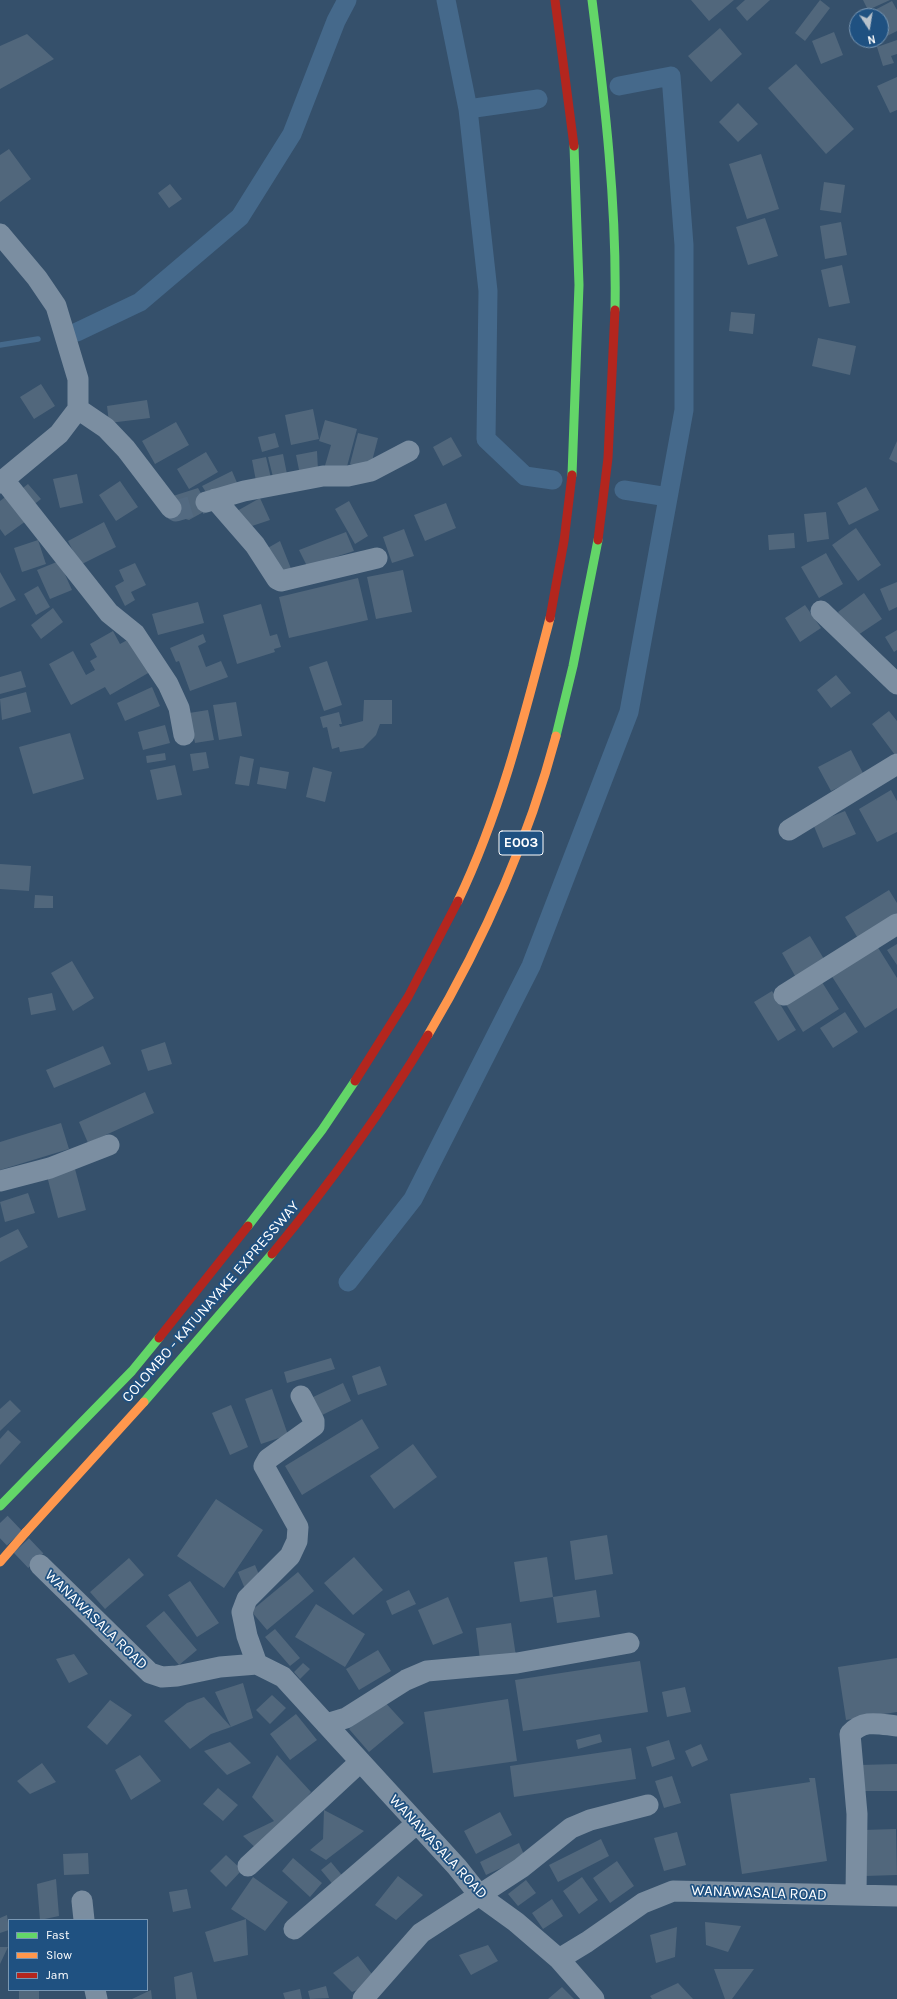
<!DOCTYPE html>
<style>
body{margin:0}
#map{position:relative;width:897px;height:1999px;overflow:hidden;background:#35506b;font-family:Karla,sans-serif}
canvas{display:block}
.legend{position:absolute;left:8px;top:1919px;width:140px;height:72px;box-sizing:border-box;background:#1f5181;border:1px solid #7997b3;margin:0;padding:5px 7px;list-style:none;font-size:12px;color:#fff}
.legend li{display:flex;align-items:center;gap:8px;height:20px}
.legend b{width:20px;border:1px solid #7997b3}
.north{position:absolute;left:849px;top:8px;width:40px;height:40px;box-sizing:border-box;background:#1f5181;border:1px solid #7997b3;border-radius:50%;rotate:168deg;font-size:11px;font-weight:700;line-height:16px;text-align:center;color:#fff}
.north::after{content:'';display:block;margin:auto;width:14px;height:18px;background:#b8c2cb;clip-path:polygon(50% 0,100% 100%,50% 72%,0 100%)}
</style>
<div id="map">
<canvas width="897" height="1999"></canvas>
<ul class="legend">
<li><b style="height:5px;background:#63d668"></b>Fast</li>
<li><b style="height:5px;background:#ff974d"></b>Slow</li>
<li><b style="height:5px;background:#b3261e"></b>Jam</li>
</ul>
<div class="north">N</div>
</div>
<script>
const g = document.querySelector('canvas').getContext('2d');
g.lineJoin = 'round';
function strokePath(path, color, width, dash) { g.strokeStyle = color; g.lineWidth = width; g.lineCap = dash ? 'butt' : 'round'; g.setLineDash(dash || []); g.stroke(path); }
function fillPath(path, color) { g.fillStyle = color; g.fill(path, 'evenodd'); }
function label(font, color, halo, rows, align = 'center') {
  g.font = font + ' Karla,sans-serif'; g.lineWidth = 3.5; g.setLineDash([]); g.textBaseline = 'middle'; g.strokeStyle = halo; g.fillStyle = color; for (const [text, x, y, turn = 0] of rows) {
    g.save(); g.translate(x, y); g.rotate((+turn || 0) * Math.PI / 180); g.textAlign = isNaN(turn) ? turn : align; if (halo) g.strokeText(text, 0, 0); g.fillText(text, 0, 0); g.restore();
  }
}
const stream = new Path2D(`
 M0 345 38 339`);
const canal = new Path2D(`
 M446 0 468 109 488 291 486 439 525 476 553 480
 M468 109 538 99
 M77 332 140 302 240 217 292 134 336 21 347 0
 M624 490 668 497
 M348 1282 413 1199 531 966 629 712 684 410V245L671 76 619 86`);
const building = new Path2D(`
 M691 0H734L709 21Z
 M745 0H770L747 21 736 8Z
 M820 0 830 8 805 41 795 33Z
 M863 0H890L868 10Z
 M892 1 897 10V31L881 39V16H870L869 13Z
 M720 28 742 54 711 82 688 56Z
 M834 32 843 55 821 64 812 41Z
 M27 34 54 59 0 89V46Z
 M897 40V54L891 56 894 63 883 66 877 47Z
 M796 64 854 129 826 154 768 88Z
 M897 77V110L890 113 877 86Z
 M738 103 758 124 738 142 719 122Z
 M9 149 31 179 0 202V155Z
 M761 154 779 209 747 219 729 164Z
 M824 182 845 185 841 213 820 210Z
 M170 184 182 199 169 208 158 193Z
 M765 218 778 256 748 265 736 227Z
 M841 222 847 255 825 259 820 226Z
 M842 265 850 303 829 307 821 270Z
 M731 312 755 314 753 334 729 331Z
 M818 338 856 346 850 375 812 366Z
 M41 384 55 406 34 419 20 397Z
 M147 400 150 418 109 423 107 406Z
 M313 409 319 439 291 445 285 415Z
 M325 420 357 429 345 474 324 469 331 445 319 441Z
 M176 422 189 445 155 464 142 441Z
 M275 433 279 447 262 452 258 437Z
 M358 433 378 438 370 469 350 464Z
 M451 437 462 456 443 466 433 447Z
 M897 441V463L889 459Z
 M317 451 318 470 300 475 296 455Z
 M206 452 218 472 189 489 177 469Z
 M283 454 287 474 273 477 268 457Z
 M266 457 271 478 256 481 252 460Z
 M232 471 238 485 209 497 202 486Z
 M77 474 83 503 60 508 53 479Z
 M120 481 138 507 116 521 99 495Z
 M28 484 41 499 32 506 19 491Z
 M866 487 879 510 849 525 837 503Z
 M198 488 206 502 207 510 189 520 172 515 173 496Z
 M8 495 26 521 5 536 0 529V501Z
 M260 498 270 520 249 527 237 511Z
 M349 501 368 536 355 544 335 509Z
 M446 503 456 528 425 541 414 515Z
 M826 512 829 539 807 542 804 514Z
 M104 522 116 547 80 565 68 541Z
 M856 528 881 565 858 581 832 545Z
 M404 529 414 556 392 563 383 537Z
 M346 532 354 551 307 566 299 550Z
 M794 533 795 548 769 550 768 535Z
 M38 540 46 564 22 572 14 548Z
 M280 541 292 571 281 574 266 549Z
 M826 553 843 584 819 598 801 567Z
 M59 561 72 590 50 599 37 570Z
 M135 563 146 585 131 592 135 600 125 606 115 586 124 581 119 570Z
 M403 570 412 612 376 619 367 577Z
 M0 572 16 600 0 608Z
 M358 578 368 620 289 638 279 597Z
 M897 582V607L889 611 880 589Z
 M38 586 50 607 36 615 24 594Z
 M864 593 882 619 855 637 838 612Z
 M198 602 204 623 158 635 152 614Z
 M261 604 270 636 277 634 281 647 274 649 275 652 237 664 223 615Z
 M805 605 821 628 800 642 785 618Z
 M53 608 63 622 41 639 31 625Z
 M897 630V650L894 652 885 637Z
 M113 631 120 644 131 638 150 672 110 695 105 687 71 705 49 664 73 651 86 675 95 670 90 661 97 657 90 644Z
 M203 634 206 642 198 646 206 667 221 661 228 677 190 691 179 661 176 662 170 648Z
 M327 661 342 705 324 711 309 667Z
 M21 671 26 687 0 694V677Z
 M836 675 851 693 831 708 817 690Z
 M152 687 160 706 125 721 117 703Z
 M26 692 31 712 2 720 0 699Z
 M364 700H392V724H380L376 735 363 748 340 752 339 747 332 749 327 727 323 728 320 717 339 712 342 724H339L340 727 363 721Z
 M236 702 242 736 219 740 213 705Z
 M208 710 214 740 195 743 189 713Z
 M889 711 897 721V753L895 755 872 724Z
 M165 725 170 743 143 750 138 732Z
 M70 733 84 779 33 794 19 747Z
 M851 750 864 775 831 791 818 767Z
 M206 752 209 768 193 771 190 754Z
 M165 753 166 760 147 763 146 756Z
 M240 756 254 759 249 786 235 784Z
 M175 765 182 795 157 800 150 770Z
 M260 767 289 772 286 789 257 784Z
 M313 767 332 772 325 802 306 797Z
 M891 790 897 801V832L877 842 859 809Z
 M845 811 856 834 823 848 813 824Z
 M0 864 31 866 29 891 0 889Z
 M889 890 897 903V917L859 940 845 917Z
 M35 895 53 896V908H34Z
 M810 936 827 964 798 981 782 953Z
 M897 944V965L887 950Z
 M877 946 897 978V1008L865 1028 831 975Z
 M72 961 94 998 73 1011 51 973Z
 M820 979 839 1009 803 1032 784 1001Z
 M772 991 796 1030 778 1041 754 1002Z
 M52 993 56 1010 31 1015 28 998Z
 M845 1012 858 1032 833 1048 820 1028Z
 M165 1042 172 1064 148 1071 141 1050Z
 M103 1046 111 1064 54 1088 46 1070Z
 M145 1092 154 1113 88 1143 79 1122Z
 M61 1123 69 1149 0 1170V1142Z
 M75 1169 86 1210 58 1218 47 1176Z
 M28 1193 35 1213 5 1222 0 1202Z
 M18 1229 28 1247 0 1262V1238Z
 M331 1358 335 1369 287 1383 284 1372Z
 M380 1366 387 1385 358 1395 352 1376Z
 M343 1383 351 1401 320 1416 311 1398Z
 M272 1389 288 1435 261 1444 245 1399Z
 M10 1400 21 1411 0 1431V1409Z
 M231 1405 248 1447 230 1455 212 1413Z
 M362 1419 379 1448 302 1495 285 1466Z
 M8 1430 21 1442 0 1465V1439Z
 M413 1444 437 1477 394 1509 370 1476Z
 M216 1499 263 1530 224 1588 177 1556Z
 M607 1535 613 1574 575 1580 570 1541Z
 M354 1557 383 1590 353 1615 324 1583Z
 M547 1557 553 1597 520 1602 514 1562Z
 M129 1558 144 1575 105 1609 90 1592Z
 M255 1565 262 1582 245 1589 238 1572Z
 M298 1572 314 1591 267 1630 251 1611Z
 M190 1581 219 1623 197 1637 168 1595Z
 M409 1590 416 1604 392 1615 386 1601Z
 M596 1590 600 1617 557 1623 553 1597Z
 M448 1597 463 1633 433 1645 418 1610Z
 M316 1604 365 1634 345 1667 295 1637Z
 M164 1611 197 1650 179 1665 146 1626Z
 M511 1623 517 1663 481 1668 476 1628Z
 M275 1629 300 1658 290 1666 265 1637Z
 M378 1650 391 1671 359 1690 346 1669Z
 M74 1654 88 1674 69 1683 56 1659Z
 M897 1658V1712L846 1720 838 1667Z
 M640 1661 648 1712 523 1731 515 1680Z
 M303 1663 310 1669 300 1679 294 1672Z
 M243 1683 253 1718 231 1727 211 1734 190 1749 164 1721 187 1703 204 1697 231 1727 215 1692Z
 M685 1687 691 1712 667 1717 662 1692Z
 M272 1695 286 1708 270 1724 256 1710Z
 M508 1699 517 1761 433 1773 424 1712Z
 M110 1700 132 1715 107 1745 87 1727Z
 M383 1700 404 1723 369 1752 349 1729Z
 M296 1714 317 1740 290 1760 270 1734Z
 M600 1734 602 1742 578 1749 576 1740Z
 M669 1740 675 1759 652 1767 646 1747Z
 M230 1742 251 1763 227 1775 204 1751Z
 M701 1744 708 1760 692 1767 685 1751Z
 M631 1748 636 1779 514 1797 510 1766Z
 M140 1755 161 1781 131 1800 115 1770Z
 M277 1755 311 1792 262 1854 243 1836 274 1821 252 1797Z
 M42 1763 56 1782 30 1794 17 1781Z
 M897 1764V1791H861L860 1765Z
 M672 1776 681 1803 664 1808 655 1781Z
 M809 1778H815L827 1861 742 1874 730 1794 810 1782Z
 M218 1788 238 1805 223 1821 203 1804Z
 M324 1810 364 1831 326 1860 310 1850 323 1839Z
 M500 1812 512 1835 476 1854 464 1831Z
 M896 1829 897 1875 865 1876 863 1830Z
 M677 1832 686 1865 664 1871 654 1838Z
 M601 1839 609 1856 558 1882 549 1865Z
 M519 1843 525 1857 486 1875 480 1862Z
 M88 1853 89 1874 64 1875 63 1854Z
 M226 1855 242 1870 226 1887 210 1871Z
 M293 1858 322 1883 310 1897 282 1871Z
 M617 1861 634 1886 610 1903 593 1878Z
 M331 1862 345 1879 335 1887 321 1870Z
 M398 1876 423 1895 396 1920 375 1905Z
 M253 1877 288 1902 265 1931 231 1909Z
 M582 1877 598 1900 579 1914 563 1891Z
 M56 1879 59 1916 40 1920 37 1884Z
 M526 1880 536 1893 518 1906 508 1894Z
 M187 1889 191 1908 173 1912 169 1892Z
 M552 1899 563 1916 543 1929 532 1913Z
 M7 1915 9 1930 0 1933V1918Z
 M246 1919 248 1955 214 1962 205 1932Z
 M705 1922 741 1926 728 1952 706 1945Z
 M677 1927 675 1957 656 1963 650 1935Z
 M488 1945 498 1961 471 1975 459 1955Z
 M0 1947H8L0 1964Z
 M358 1956 378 1982 352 1992 333 1973Z
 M714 1969H754L732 1999H725Z
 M192 1972 197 1999H176L174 1977Z
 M678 1983 693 1999H652L650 1996Z
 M326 1986 329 1998 310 1999 308 1991Z
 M562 1987 574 1999H548Z
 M300 1989 302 1999H285L283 1993Z
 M19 1990H39V1999H19Z
 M151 1990 152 1999H132Z`);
const streetTunnel = new Path2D(`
 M171 508 176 511 206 502
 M0 1523 40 1565`);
const street = new Path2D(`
 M0 234 37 278 56 306 78 379V409L59 434 0 483
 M78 409 106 428 126 449 171 508
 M4 480 109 613 135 634 168 684 179 708 184 735
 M215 499 255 545 277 579 281 581 377 558
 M206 502 244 491 323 476H348L371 471 409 451
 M821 611 897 684
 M789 830 897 764
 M784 995 897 924
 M0 1181 50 1168 109 1145
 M40 1565 150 1673 162 1677 177 1676 220 1667 257 1664 283 1677 457 1867 480 1896 516 1922 559 1959 587 1942 643 1903 673 1891 897 1896
 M257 1664 247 1636 242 1612 247 1599 290 1556 297 1541 298 1527 264 1466 268 1459 314 1426V1421L301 1396
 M326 1724 346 1718 406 1680 427 1671 517 1663 629 1643
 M248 1866 360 1762
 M856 1895 857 1814 850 1734C864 1719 878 1724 897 1726
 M82 1901 84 1920
 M294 1929 416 1824
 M559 1959 594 1999
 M95 1990 97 1999
 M363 1999 421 1933 521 1868 571 1828 590 1820 648 1805`);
const fast = new Path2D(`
 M592 0C605 103 617 206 615 310
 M572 475 579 285 574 146
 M556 736 573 666 598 540
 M248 1226 322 1130 355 1081
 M144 1402 272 1254
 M0 1506 132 1371 159 1338`);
const slow = new Path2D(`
 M458 901C501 811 525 714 550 618
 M428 1035C483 942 528 841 556 736
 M26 1532 144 1402`);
const jam = new Path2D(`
 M555 0 574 146
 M598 540 608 458 615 310
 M550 618 564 541 572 475
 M355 1081 408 997 458 901
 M272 1254C329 1185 382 1112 428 1035
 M159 1338 248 1226`);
const slowBridge = new Path2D(`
 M0 1562 26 1532`);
const shields = [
 [521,843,44]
];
const shieldNames = [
 ["E003",521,843]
];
const streetNames = [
 ["COLOMBO - KATUNAYAKE EXPRESSWAY",211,1302,-49],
 ["WANAWASALA ROAD",96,1620,44],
 ["WANAWASALA ROAD",438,1847,47],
 ["WANAWASALA ROAD",759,1893,2]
];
strokePath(stream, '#45698b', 5.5);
strokePath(canal, '#45698b', 19);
fillPath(building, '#51677c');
strokePath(streetTunnel, '#536a81', 21, [21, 10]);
strokePath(street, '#7b8ea1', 21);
strokePath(fast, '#63d668', 9);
strokePath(slow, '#ff974d', 9);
strokePath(jam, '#b3261e', 9);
strokePath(slowBridge, '#ff974d', 9);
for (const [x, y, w] of shields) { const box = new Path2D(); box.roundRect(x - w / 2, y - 12, w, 24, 3); g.fillStyle = '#1f5181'; g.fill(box); strokePath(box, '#fff', 1); }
label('bold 14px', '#fff', null, shieldNames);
label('15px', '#fff', '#1f5181', streetNames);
</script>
